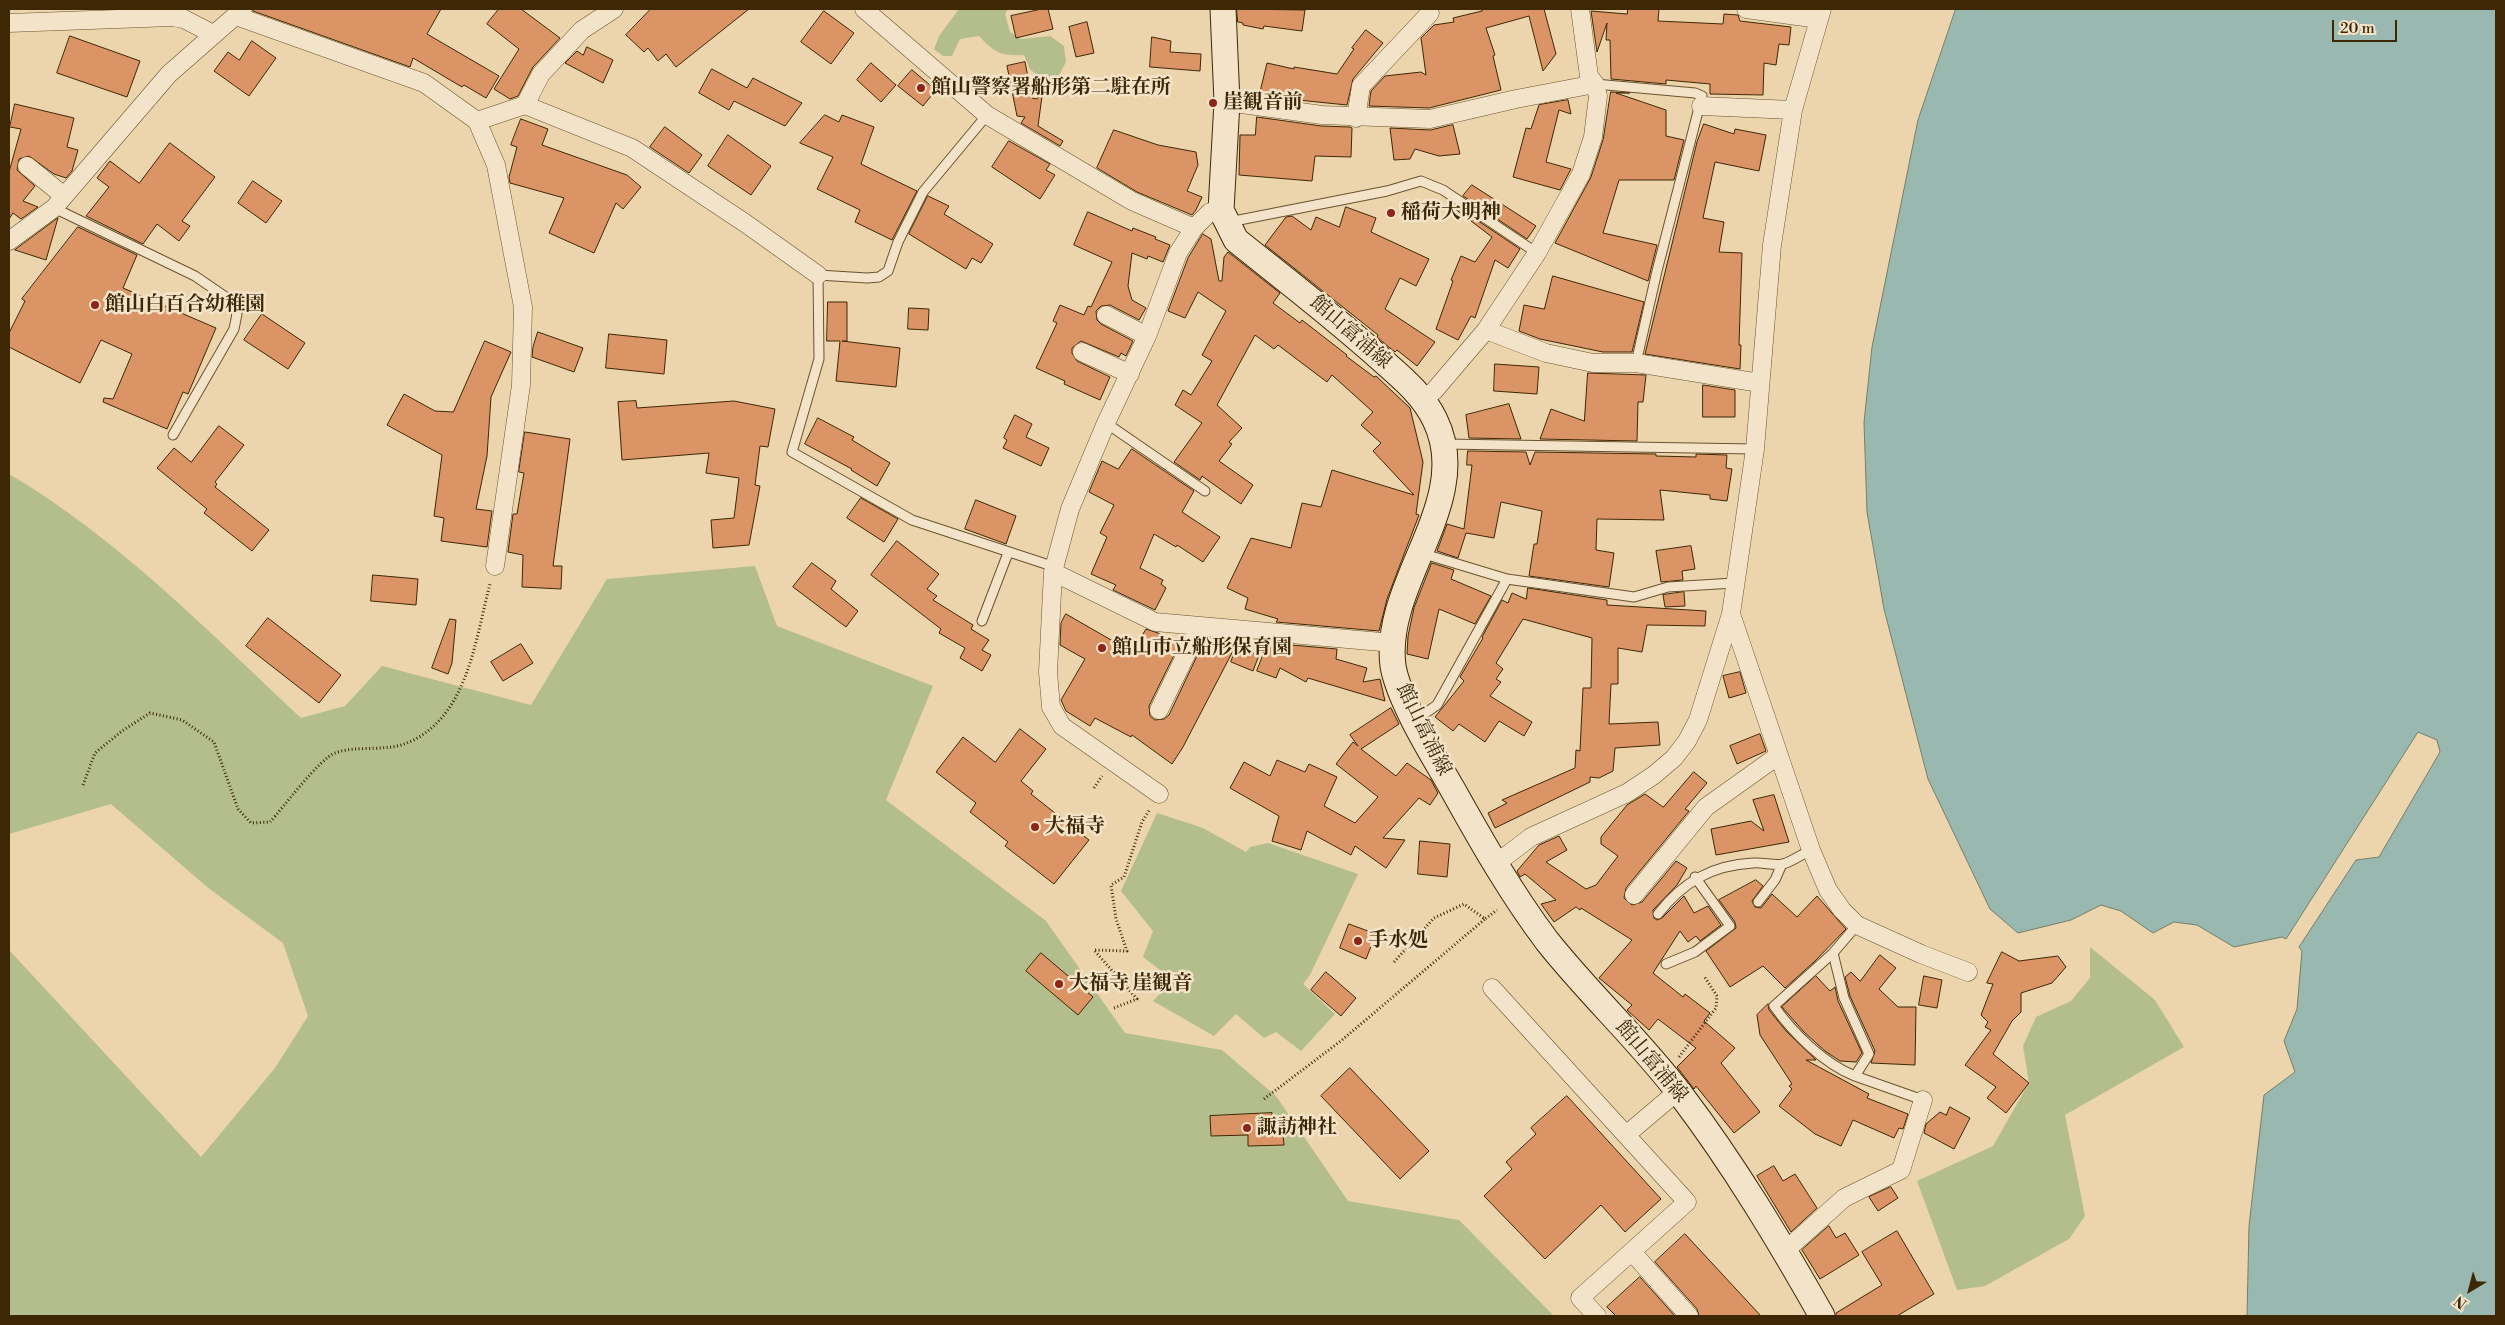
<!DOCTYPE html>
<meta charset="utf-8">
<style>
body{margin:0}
#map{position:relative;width:2505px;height:1325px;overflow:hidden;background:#ecd5ac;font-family:"Libre Bodoni",serif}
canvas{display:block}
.frame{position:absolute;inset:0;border:10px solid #3e2704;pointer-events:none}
.north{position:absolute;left:2445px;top:1265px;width:50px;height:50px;-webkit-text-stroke:4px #f3e4c9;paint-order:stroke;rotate:217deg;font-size:14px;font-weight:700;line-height:20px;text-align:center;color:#3e2704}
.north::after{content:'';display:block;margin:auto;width:18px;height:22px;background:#3e2704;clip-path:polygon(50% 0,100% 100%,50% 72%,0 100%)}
.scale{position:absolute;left:2332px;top:20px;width:65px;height:22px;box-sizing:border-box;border:2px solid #3e2704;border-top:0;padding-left:6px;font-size:15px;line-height:18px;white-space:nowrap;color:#3e2704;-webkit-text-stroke:4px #f3e4c9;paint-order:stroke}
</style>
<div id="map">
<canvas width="2505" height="1325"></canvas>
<div class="frame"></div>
<div class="north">N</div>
<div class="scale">20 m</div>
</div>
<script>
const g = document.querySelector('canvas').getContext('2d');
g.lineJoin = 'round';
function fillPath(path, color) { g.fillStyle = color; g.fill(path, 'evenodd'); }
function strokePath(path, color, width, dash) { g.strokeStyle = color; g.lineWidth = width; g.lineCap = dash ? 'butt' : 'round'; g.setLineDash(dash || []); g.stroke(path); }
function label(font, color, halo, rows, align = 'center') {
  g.font = font + ' "Libre Bodoni","Noto Serif JP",serif'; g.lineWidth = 5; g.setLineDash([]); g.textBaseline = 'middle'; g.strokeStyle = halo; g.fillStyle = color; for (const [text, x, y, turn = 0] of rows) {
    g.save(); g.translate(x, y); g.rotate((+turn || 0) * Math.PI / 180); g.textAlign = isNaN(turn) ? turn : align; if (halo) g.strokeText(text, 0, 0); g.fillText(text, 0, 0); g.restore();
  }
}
const green = new Path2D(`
 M959 9H1008L1005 14 1010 32 1021 39 1050 36 1064 46 1066 62 1058 77 1041 79 1030 69 1024 55C1000 56 995 53 979 36L960 39 952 56H943L934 49 939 36Z
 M9 474C118 538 209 632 301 718L345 706 382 666 531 705 607 579 755 566 777 626 933 686 886 800 1046 921 1125 1033 1222 1050 1276 1096 1348 1201 1459 1220 1554 1316H9V950L201 1157 275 1068 308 1016 283 943 207 887 111 804 9 834Z
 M1157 813 1203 828 1246 852 1250 847 1268 843 1358 874 1310 975 1303 984 1335 1014 1301 1051 1276 1032 1264 1038 1236 1014 1214 1036 1153 1001 1173 980 1143 957 1153 931 1121 891Z
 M2090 947 2155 1000 2184 1047 2065 1115 2085 1216 2069 1239 1985 1286 1957 1290 1917 1181 1993 1146 2029 1083 2023 1046 2036 1017 2071 1001 2090 978Z`);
const water = new Path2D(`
 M1956 9H2496V1316H2247L2249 1226 2264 1095 2295 1072 2284 1041 2297 1009 2302 951 2299 947 2356 860 2379 857 2440 752 2437 740 2418 732 2286 939 2282 937 2234 947 2197 925 2174 922 2153 933 2121 911 2101 905 2071 920 2018 933 1990 909 1928 779 1884 609 1867 512 1864 422 1872 347 1918 120Z`);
const building = new Path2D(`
 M253 9H441L427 34 499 76 486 98 464 85 462 87 413 58 410 67 253 11Z
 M499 9H521L560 38 533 67 518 96 510 99 494 89 519 49 487 24Z
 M651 9H749L676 67 666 54 658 61 648 48 644 52 626 35Z
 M1042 9H1048L1053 29 1016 38 1011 16Z
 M1237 9 1305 10 1302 31 1264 26 1263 29 1243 25V23L1238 22Z
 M1481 9H1544L1556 54 1543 71 1529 16 1486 28 1495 55 1493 56 1501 90 1429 108 1369 106 1371 91 1385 76 1421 72 1426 75 1421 38 1434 25 1454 22 1453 18 1482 11Z
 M1628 9H1659L1658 21 1723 24 1724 14 1738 15 1740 21 1791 27 1789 45 1779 44 1776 65 1764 63 1763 95 1710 94V84L1666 80V84L1611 79 1610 40H1606L1607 23 1597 52 1591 11 1627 14Z
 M824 11 854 33 831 64 801 42Z
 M1087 22 1094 53 1076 57 1069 27Z
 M1366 30 1383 43 1353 79 1347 105 1259 96 1267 63 1294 69V67L1337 74 1354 49 1352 48Z
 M70 36 140 61 127 97 57 73Z
 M1152 37 1171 41 1170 52 1201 54 1200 71 1150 67Z
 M252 41 276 58 249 96 214 71 228 52 239 60Z
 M587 47 613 60 603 83 565 63 577 51 583 55Z
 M1025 62 1032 98 1037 99 1043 89 1038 126 1063 141 1060 146 1021 123 1025 117 1017 116 1007 66Z
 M871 63 896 85 881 102 857 80Z
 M712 69 747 88 753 78 802 103 785 126 734 101 729 110 699 93Z
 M912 70 936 90 923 106 898 86Z
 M1611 92 1630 93H1616L1666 110V136L1684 140 1674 180H1619L1603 233 1657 245 1648 281 1555 243 1591 177 1603 140Z
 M1568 100 1571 114 1559 110 1546 162 1571 169 1560 190 1513 177 1526 128 1531 129 1539 105Z
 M15 104 74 118 67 147 78 150 72 171 66 178 54 174 29 156 19 159 17 170 35 186 23 201 38 207 21 219 13 213 9 219V172L21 129 10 127Z
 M825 115 839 122 842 115 874 127 861 164 917 191 892 240 855 222 860 210 817 189 833 157 800 143Z
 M1257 117 1321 126 1350 127 1352 128 1351 157 1315 156 1312 181 1239 175 1240 135H1255Z
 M521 119 548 129 542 145 627 175 641 187 623 209 616 203 594 253 549 233 564 198 510 183 509 177 517 147 511 145Z
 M1704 124 1734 134 1735 129 1766 135 1759 171 1715 162 1703 218 1724 222 1719 252 1742 253 1739 345H1741L1740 369 1645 354 1697 142Z
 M1453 125 1460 154 1439 156 1415 149 1410 159 1394 160 1390 128 1430 130Z
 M665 127 702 155 689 173 650 147Z
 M1114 130 1158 145 1196 152 1198 165 1187 191 1202 197 1196 210 1192 215 1137 192 1097 168Z
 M728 135 771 166 751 195 708 166Z
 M1009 141 1050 164 1046 170 1055 175 1040 199 992 167Z
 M170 143 215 177 182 221 190 226 179 241 157 224 143 244 86 216 109 187 97 178 110 161 139 183Z
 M253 181 282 201 266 223 238 203Z
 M1472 185 1536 226 1527 239 1463 196Z
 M928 196 949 206 944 214 993 244 981 263 972 258 966 269 909 234Z
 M1456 206 1520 249 1508 268 1495 260 1475 318 1471 316 1458 340 1436 329 1453 281 1451 280 1461 256 1475 262 1492 237 1454 208Z
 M1346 207 1376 218 1371 232 1429 259 1416 286 1400 278 1385 309 1435 342 1417 366 1397 350 1395 352 1390 348 1377 337 1378 335 1265 245 1286 217 1292 216 1311 230 1316 217 1339 227Z
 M1088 212 1132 231 1133 228 1156 237 1155 239 1170 245 1163 262 1148 256 1147 259 1132 253 1128 286 1132 300 1146 308 1139 320 1110 305 1101 306 1096 311 1097 320 1101 324 1133 341 1126 356 1121 353 1119 357 1081 341 1072 348V353L1077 361 1110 377 1100 400 1064 384 1065 381 1036 368 1057 323 1053 321 1060 305 1084 315 1088 306 1091 307 1112 262 1074 245Z
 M58 218 46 260 15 250Z
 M78 227 137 255 123 288 216 328 188 394 183 392 167 429 103 402 104 398 113 399 132 354 101 340 80 383 9 347V333L25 301 22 299Z
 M1203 234 1211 239 1219 281H1222L1224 257 1228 252 1280 293 1273 303 1300 323 1302 320 1347 355 1346 356 1374 377 1376 376 1410 408 1423 462 1416 514 1419 515 1387 599 1379 631 1276 622 1278 619 1245 609 1248 598 1227 588 1251 538 1291 548 1302 503 1321 507 1332 470 1414 495 1373 451 1381 443 1361 425 1373 412 1332 375 1327 382 1278 345 1274 349 1255 335 1217 405 1242 428 1229 442 1232 444 1219 461 1253 485 1241 504 1202 476 1200 480 1174 462 1202 423 1175 405 1183 390 1191 395 1212 361 1202 355 1226 311 1198 292 1185 318 1168 311 1188 258Z
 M1553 276 1644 302 1632 352H1603L1540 339 1519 331 1524 305 1544 309Z
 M828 302H847V341H842L900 348 896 387 836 381 840 341H827Z
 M909 308 929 309 928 330 908 329Z
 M262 314 305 343 288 369 244 340Z
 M538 332 583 348 574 372 532 357 533 347Z
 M609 334 667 340 664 374 606 368Z
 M485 341 511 352 491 397 487 456 476 509 492 511 487 547 441 541 444 518 434 516 442 455 387 425 404 394 435 411 453 412Z
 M1495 364 1539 367 1537 394 1494 391Z
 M1588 373 1646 375 1643 402H1638L1637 441 1540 439 1551 409 1584 421Z
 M1703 385 1735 390V417H1703Z
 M636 401 637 408 734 401 775 409 768 447 760 446 755 485 760 486 749 545 713 548 711 520 734 518 739 478 706 473 709 453 622 460 618 402Z
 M1509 404 1521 439 1469 438 1466 415Z
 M1015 415 1032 424 1026 437 1049 448 1041 466 1003 448 1007 440 1004 438Z
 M818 418 854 437 852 440 890 463 877 486 851 470 852 469 805 444Z
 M219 426 244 445 215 482 217 484 215 487 269 530 252 551 204 513 207 509 157 468 174 448 191 462Z
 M525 432 570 439 553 566H562L561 589 522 587 523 555 508 552 513 514H517L524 473 519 472Z
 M1132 449 1194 491 1182 512 1220 537 1203 562 1177 545 1176 547 1154 534 1140 568 1163 580 1161 584 1166 588 1155 610 1113 590 1116 585 1091 574 1107 537 1100 533 1114 505 1089 492 1102 461 1118 469Z
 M1468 451 1526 452 1530 465 1535 452 1656 454V456L1696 457V454L1727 455 1726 468 1732 469 1727 501 1710 499V495L1660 490 1664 520 1597 519 1596 550 1614 553 1609 587 1529 576 1534 544H1537L1542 511 1501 502 1494 538 1466 533 1458 558 1437 551 1447 524 1464 529 1472 465H1467Z
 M861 498 898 519 884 542 847 518Z
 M976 500 1016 516 1006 544 965 529Z
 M897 541 939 574 927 589 937 596 933 600 973 625 971 629 989 640 982 650 991 655 982 671 960 658 965 648 939 633 941 629 871 575Z
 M1691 546 1695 569 1682 571 1683 580 1661 582 1656 551Z
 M812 563 836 581 831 589 858 611 846 627 793 587Z
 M1432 563 1454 570 1451 579 1491 596 1475 624 1439 609 1428 659 1407 654 1408 636 1414 608Z
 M373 575 418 579 416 605 371 601Z
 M1528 588 1607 600V605L1706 611 1705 626 1647 625 1642 652 1618 648V684H1611L1609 724 1658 722 1660 745 1615 748 1613 771 1599 778 1590 777V782L1495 828 1488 813 1507 803 1502 800 1575 768 1576 750 1580 751 1583 688H1591L1592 638 1523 619 1496 663 1503 669 1496 679 1501 682 1490 696 1532 722 1524 736 1499 721 1485 742 1459 724 1453 731 1435 717 1464 681 1460 677 1483 638 1482 637 1502 600 1508 603 1512 593 1526 599Z
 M1684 592 1685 606 1665 607 1663 595Z
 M1066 614 1132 652 1146 629 1158 633 1179 645 1149 706 1150 716 1155 720 1164 719 1169 715 1206 637 1216 638 1234 649 1183 747 1172 764 1132 735 1131 737 1095 718 1090 726 1066 711 1061 700 1085 659 1060 645 1061 623Z
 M268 618 341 675 319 703 246 646Z
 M450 619 456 620 452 663 448 674 432 668Z
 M1268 643 1337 649 1336 659 1367 668 1363 682 1380 679 1385 701 1308 678 1306 682 1280 668 1276 678 1257 671Z
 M521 644 533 663 503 681 491 662Z
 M1237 647 1259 655 1253 671 1231 662Z
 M1740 672 1746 693 1729 698 1723 676Z
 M1391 708 1399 724 1361 749 1396 776 1407 763 1431 780 1438 793 1430 805 1419 798 1383 838 1405 840 1386 868 1355 846 1351 855 1307 831 1301 850 1272 841 1279 816 1230 788 1244 762 1270 776 1277 760 1305 772 1309 764 1337 777 1324 806 1355 823 1378 797 1336 764 1353 742 1358 746 1350 735Z
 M1020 729 1046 749 1021 781 1033 791 1031 794 1089 840 1054 884 1005 846 1008 842 970 812 976 803 936 772 963 737 995 762Z
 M1760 734 1766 751 1737 764 1730 746Z
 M1694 772 1707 783 1685 809 1689 811 1626 888 1624 898 1632 905 1642 902 1676 861 1687 868 1677 885 1653 910 1654 918 1657 920 1662 918 1684 896 1694 913 1708 906 1721 925 1700 941 1696 936 1688 942 1680 931 1653 973 1683 997 1685 994 1710 1013 1704 1021 1735 1048 1721 1063 1760 1112 1734 1133 1696 1086 1694 1089 1677 1067 1696 1048 1658 1019 1649 1030 1627 1010 1632 1005 1599 978 1632 940 1581 908 1580 910 1576 907 1554 922 1541 904 1556 900 1525 874 1520 877 1517 871 1539 845 1559 836 1567 850 1546 862 1586 889 1596 885 1618 856 1601 844V837L1627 805 1645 794 1663 807Z
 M1774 795 1789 842 1716 855 1711 829 1751 821 1764 831 1753 800Z
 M1420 841 1450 844 1447 877 1418 874Z
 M1756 880 1763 886 1752 901 1755 907 1761 908 1772 894 1797 917 1817 896 1846 929 1814 962 1785 988 1763 966 1730 987 1706 951 1736 928 1735 922 1719 900Z
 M1349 924 1376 934 1366 959 1340 948Z
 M2002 952 2019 961 2058 956 2066 967 2052 983 2021 993V1012L2012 1021 1993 1054 2029 1083 2006 1113 1987 1098 1996 1087 1965 1065 1991 1030 1985 1027 1988 1022 1981 1015 1993 984 1987 983Z
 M1041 953 1093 997 1078 1015 1026 971Z
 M1880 955 1896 968 1879 989 1898 1007H1916L1915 1065 1871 1063 1875 1051 1850 996 1845 977 1851 972 1860 981Z
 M1326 972 1356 998 1341 1016 1311 990Z
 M1816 976 1830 991 1835 987 1838 1001 1862 1053 1856 1062 1840 1061 1825 1051 1804 1032 1782 1007Z
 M1924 976 1942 980 1937 1008 1919 1005Z
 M1768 1004 1769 1010 1786 1031 1816 1060H1806L1869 1094 1867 1098 1908 1114 1903 1129 1899 1128 1894 1138 1853 1120 1841 1146 1815 1134 1779 1106 1792 1089 1789 1086 1792 1084 1760 1035 1757 1015Z
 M1350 1068 1429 1151 1400 1179 1321 1096Z
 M1567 1096 1661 1199 1625 1232 1601 1205 1545 1259 1484 1196 1512 1169 1506 1162 1536 1134 1531 1128Z
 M1950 1107 1970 1118 1954 1149 1924 1133 1926 1124 1940 1112 1946 1115Z
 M1272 1113V1122L1282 1121 1284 1145 1248 1146V1135L1211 1136 1210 1116Z
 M1774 1166 1783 1181 1795 1174 1817 1208 1791 1232 1757 1176Z
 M1891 1187 1898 1198 1878 1211 1869 1197Z
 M1829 1226 1836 1238 1845 1233 1859 1255 1820 1279 1802 1250Z
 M1897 1231 1934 1294 1897 1316H1836V1313L1882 1285 1862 1252Z
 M1685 1234 1761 1316H1699L1697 1309 1655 1262Z
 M1640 1277 1675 1316H1616L1607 1307Z`);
const path = new Path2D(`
 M83 785 95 753 122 731 150 713 182 720 214 742 238 809 251 823 270 822C283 808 319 759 335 753 357 745 385 752 407 743 468 718 475 640 490 584
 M1094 788 1102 776
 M1394 962 1434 918 1464 904 1485 919 1497 910
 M1114 1008 1137 999 1094 950 1127 951 1116 919 1111 885 1124 877 1142 822 1150 809
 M1679 1057 1716 1008 1717 996 1704 976
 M1264 1099 1342 1040 1485 919`);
const service = new Path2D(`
 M1595 84 1695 93 1702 96 1657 271 1636 363
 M987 115 923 192 898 242 888 271 879 277 867 278 818 275 819 359 792 452 912 520 1055 567
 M54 208 195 276 230 300 237 314 234 329 173 435
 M1229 222 1387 191 1421 181 1443 190 1537 253
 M1106 423 1205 491
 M1445 444 1755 449
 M1421 553 1507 579 1634 597 1668 587 1734 583
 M982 621 1008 553
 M1414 721 1437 705 1507 579
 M1758 902 1775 880 1782 864
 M1658 914C1683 882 1712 865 1753 863 1762 862 1775 866 1783 864 1793 861 1802 854 1811 850
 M1833 953 1844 998 1869 1054 1855 1076 1923 1100
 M1666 964 1695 952 1730 926 1695 877
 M1855 1076C1824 1064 1793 1033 1774 1006L1833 953 1857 925`);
const minor = new Path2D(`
 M864 9 987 115 1132 201 1194 228
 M1746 9 1819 19
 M236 16 424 83 477 121 496 165 523 307 521 385 495 566
 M9 23 172 17 184 19 213 34
 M1227 102 1322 115 1430 119 1516 99 1595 84
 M525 105 541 74 582 30 614 9
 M1701 106 1793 110
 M1356 118 1361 86 1430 13
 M477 121 525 105 632 148 745 223 818 275
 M27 166 64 196
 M9 241 54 208 169 74 243 9
 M1106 315 1147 336
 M1486 330 1546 353 1593 363H1636L1760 383
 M1082 352 1130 374
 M1423 399 1434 391 1486 330 1537 253 1581 174 1593 137 1598 96 1595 84 1589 76 1580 9
 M1053 572 1155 622 1393 643
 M1731 614 1811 850 1828 890 1842 910 1857 925 1921 954 1968 972
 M1159 710 1200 626
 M1159 794 1062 726 1051 707 1048 672 1053 572 1070 509 1106 423 1147 336 1178 253 1194 228 1210 212 1221 210
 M1494 865 1531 837 1627 793 1654 775 1674 758 1687 741 1698 720 1731 614 1755 449 1772 245 1793 110 1822 9
 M1634 895 1706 807 1779 755
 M1492 988 1626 1135
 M1785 1251 1844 1198 1901 1170 1923 1100
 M1632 1252 1689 1316
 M1597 1316 1580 1298 1687 1202 1626 1135 1678 1091`);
const secondary = new Path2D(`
 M1223 9 1227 102 1221 210 1236 240C1282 277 1329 313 1374 353 1396 373 1422 392 1435 420 1475 501 1382 582 1393 666 1396 684 1406 705 1414 721 1426 745 1440 767 1453 790 1482 842 1511 893 1547 941 1589 994 1640 1041 1681 1095 1734 1165 1779 1240 1822 1316`);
const markers = [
 [921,88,5,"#8f2418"],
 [1213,103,5,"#8f2418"],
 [1391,213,5,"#8f2418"],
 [95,305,5,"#8f2418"],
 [1102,648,5,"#8f2418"],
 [1035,827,5,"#8f2418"],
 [1358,941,5,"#8f2418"],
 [1059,984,5,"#8f2418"],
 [1247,1128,5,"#8f2418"]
];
const poiNames = [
 ["館山警察署船形第二駐在所",931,88],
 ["崖観音前",1223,103],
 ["稲荷大明神",1401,213],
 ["館山白百合幼稚園",105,305],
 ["館山市立船形保育園",1112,648],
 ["大福寺",1045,827],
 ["手水処",1368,941],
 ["大福寺 崖観音",1069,984],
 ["諏訪神社",1257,1128]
];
const streetNames = [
 ["館山富浦線",1350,333,41],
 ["館山富浦線",1423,730,64],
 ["館山富浦線",1651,1062,50]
];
fillPath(green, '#b4be8c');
fillPath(water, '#99b8af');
strokePath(water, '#757e6b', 1);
fillPath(building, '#da9466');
strokePath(building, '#3e2704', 1);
strokePath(service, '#6a522e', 11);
strokePath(minor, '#6a522e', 19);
strokePath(secondary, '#3e2704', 27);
strokePath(path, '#3e2704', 3, [1, 2.5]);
strokePath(service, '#f3e4c9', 9);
strokePath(minor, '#f3e4c9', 18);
strokePath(secondary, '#f3e4c9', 25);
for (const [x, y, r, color] of markers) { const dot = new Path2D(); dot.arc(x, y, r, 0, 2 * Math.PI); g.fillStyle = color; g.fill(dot); strokePath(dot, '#f3e4c9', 2); }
label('bold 20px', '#3e2704', '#f3e4c9', poiNames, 'left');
label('20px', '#3e2704', '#f3e4c9', streetNames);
</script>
